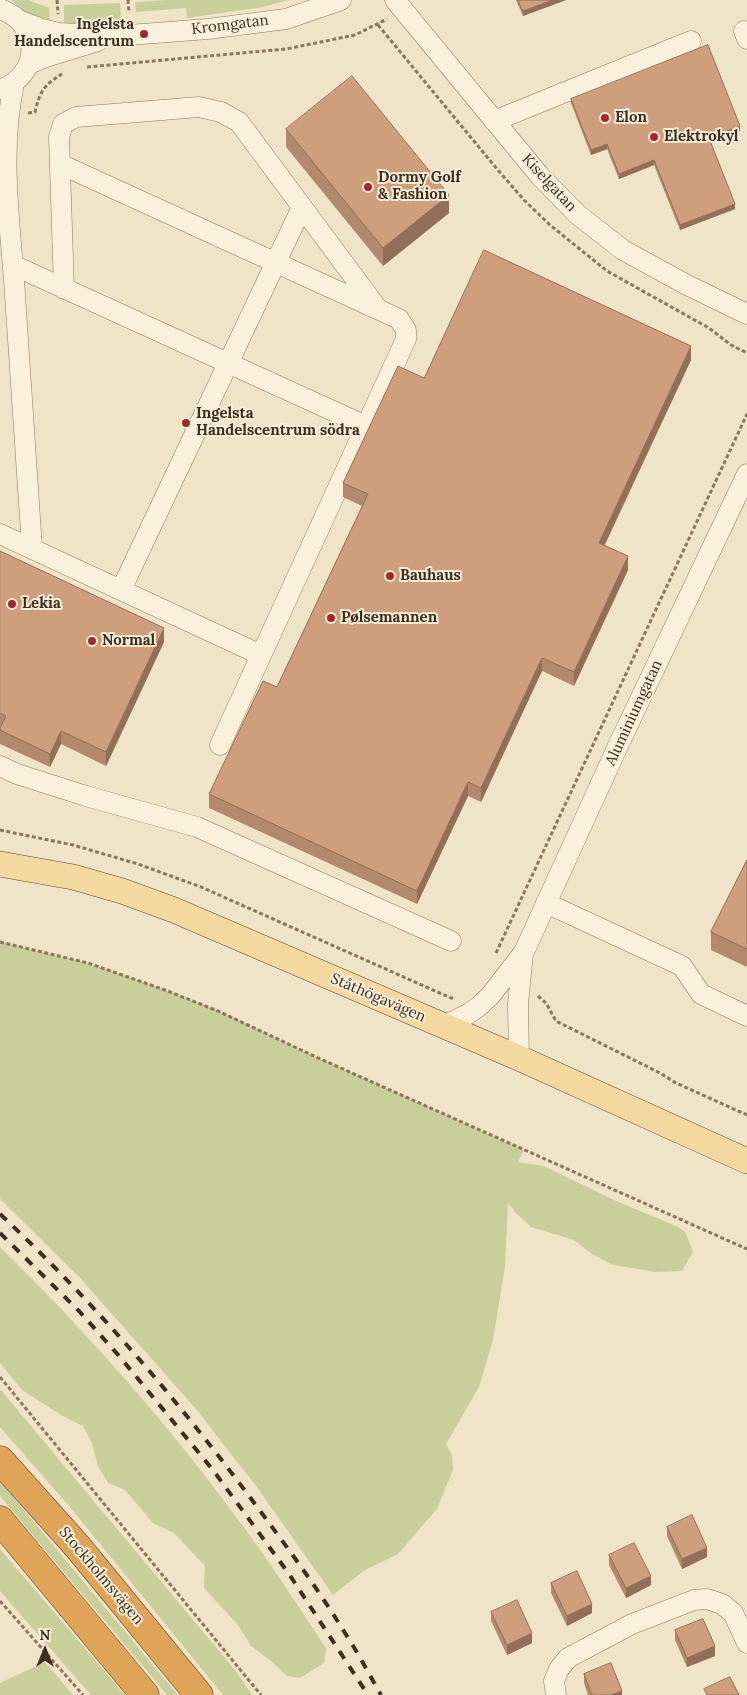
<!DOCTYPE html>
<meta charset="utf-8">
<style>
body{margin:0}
#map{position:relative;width:747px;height:1695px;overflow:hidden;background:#f0e4c8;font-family:Lora,serif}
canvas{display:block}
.north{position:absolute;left:20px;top:1625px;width:50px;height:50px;-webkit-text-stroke:4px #f7eed8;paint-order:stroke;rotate:0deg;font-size:14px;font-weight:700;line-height:20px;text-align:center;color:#3d2e20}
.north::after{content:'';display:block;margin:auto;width:18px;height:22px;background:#3d2e20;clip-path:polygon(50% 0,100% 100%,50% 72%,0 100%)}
</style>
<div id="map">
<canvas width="747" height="1695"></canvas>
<div class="north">N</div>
</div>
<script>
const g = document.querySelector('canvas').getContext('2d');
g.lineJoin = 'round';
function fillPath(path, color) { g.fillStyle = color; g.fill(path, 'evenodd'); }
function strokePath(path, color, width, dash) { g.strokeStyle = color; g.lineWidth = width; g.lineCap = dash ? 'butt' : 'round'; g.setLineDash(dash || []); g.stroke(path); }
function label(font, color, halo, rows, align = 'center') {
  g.font = font + ' Lora,serif'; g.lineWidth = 4; g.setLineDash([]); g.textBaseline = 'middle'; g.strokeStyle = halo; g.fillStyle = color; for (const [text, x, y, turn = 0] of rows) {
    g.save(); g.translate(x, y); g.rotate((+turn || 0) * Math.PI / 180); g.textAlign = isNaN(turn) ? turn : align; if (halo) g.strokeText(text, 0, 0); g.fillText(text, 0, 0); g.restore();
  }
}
const green = new Path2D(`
 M11 0H29L49 8 50 22 28 15Z
 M167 0H289L263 7 187 18 186 8 136 12 135 2Z
 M120 3 122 24 64 23V5Z
 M0 942 88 963 165 990 219 1011 316 1057 524 1150 518 1162 544 1166 614 1200 678 1227 686 1233 693 1252 682 1271 656 1272 613 1265 592 1254 574 1240 531 1227 516 1213 508 1203 505 1267 493 1340 479 1387 446 1444 452 1455 453 1470 437 1509 398 1554 365 1570 333 1595 256 1486 196 1409 80 1278 0 1199Z
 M0 1247C85 1330 163 1418 234 1514 267 1557 296 1603 326 1648L324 1663 300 1678 287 1676 271 1661 251 1646 238 1625 204 1588 205 1566 174 1533 153 1523 125 1490 108 1483 98 1466 92 1443 83 1426 61 1415 22 1390 0 1363Z
 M0 1389 236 1671 252 1695H223L70 1507 0 1427Z
 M0 1481 161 1675 178 1695H167L0 1496Z
 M0 1549 125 1695H91L0 1591Z
 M45 1662 73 1695H0V1683Z`);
const path = new Path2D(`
 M57 0 58 14
 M128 0 129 13
 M378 25 497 169 524 200 550 225 607 271 709 328 731 345 747 353
 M87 67 286 49 355 35 387 19
 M28 113 35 112C40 91 44 85 62 74
 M0 830 73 845 138 864 201 887 451 998H454
 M0 942 88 963 165 990 218 1011 316 1057 747 1249
 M496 953 747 414
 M538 996 546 1003 556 1021 660 1073 676 1083 747 1115
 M0 1377 261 1695
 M0 1601 83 1695`);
const minor = new Path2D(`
 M395 0 540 176 577 214 623 250 687 285 747 314
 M0 9C41 23 42 73 2 89
 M21 21 42 29 59 33 116 36 208 29 286 19 341 0
 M744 31 747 39
 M29 64 43 58 98 41
 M14 84C0 147 9 216 14 280 20 369 26 459 32 548
 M494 121 691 41
 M60 164 399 319 406 330V339L220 745
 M13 265 366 426
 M64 289 59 137 63 124 76 117 199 107 221 112 239 122 377 308
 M0 534 261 655
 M121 590 302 207
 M0 766 17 774 86 796 197 827 451 941
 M546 903 682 966 701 994 747 1016
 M444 1026 468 1014 478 1007 490 996 524 952 617 748 747 474
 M519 1058 518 1004 523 953
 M556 1695 554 1681 559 1669 568 1658 632 1624 694 1600 707 1599 722 1604 733 1613 747 1643`);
const major = new Path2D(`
 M0 864 73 877 122 891 174 910 519 1058 747 1161`);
const highway = new Path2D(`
 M0 1460 77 1546 199 1695
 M0 1520 145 1695`);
const rail = new Path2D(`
 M0 1214C93 1301 176 1398 252 1500 284 1543 317 1587 345 1633 358 1653 369 1674 381 1695
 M0 1233 79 1311 120 1357 213 1470 289 1574 368 1695`);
const wall = new Path2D(`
 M516 0H566L523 16Z
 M571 99 740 131 711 143 735 209 680 230 654 165 619 179 607 149 591 155 571 103Z
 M286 129 449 213 383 266 286 147Z
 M691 360 605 545 628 570 574 686 542 671 481 802 468 796 417 904 209 808V794L277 687 362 506 343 497V483L424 378Z
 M0 551 164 642 106 766 61 744 50 767 0 744Z
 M747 860V967L711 950V932Z
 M667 1527 707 1557 682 1569 667 1536Z
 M609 1555 651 1585 626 1598 609 1565Z
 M551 1583 592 1613 567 1626 551 1593Z
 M491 1612 532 1643 507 1655 491 1621Z
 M675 1630 715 1656 687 1667 675 1640Z
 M584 1674 622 1695H588L584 1683Z`);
const shadedWall = new Path2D(`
 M553 0H566L523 16V11Z
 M740 126V131L709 143V138Z
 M607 144V149L591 155V150Z
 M654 160V165L619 179V174Z
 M449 195V213L383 266V248Z
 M735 204V209L680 230V225Z
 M691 346V360L599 556V543Z
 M628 556V570L574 686V672Z
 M164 628V642L106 766V752Z
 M542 658V671L481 802V788Z
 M61 731V744L50 767V754Z
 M468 782V796L417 904V891Z
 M707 1548V1557L682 1569V1559Z
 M651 1576V1585L626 1598V1588Z
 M592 1604V1613L567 1626V1616Z
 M532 1633V1643L507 1655V1645Z
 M715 1646V1656L687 1667V1658Z
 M622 1691V1695H611Z`);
const building = new Path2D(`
 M518 0H553L523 11Z
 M708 45 740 126 709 138 735 204 680 225 654 160 619 174 607 144 591 150 571 99Z
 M352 76 449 195 383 248 286 129Z
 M484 250 691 346 599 543 628 556 574 672 542 658 481 788 468 782 417 891 209 794 263 681 277 687 368 494 343 483 398 366 424 378Z
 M0 551 164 628 106 752 61 731 50 754 0 730V728L6 716 0 713Z
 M747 860V949L711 932Z
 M692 1515 707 1548 682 1559 667 1527Z
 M634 1543 651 1576 626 1588 609 1555Z
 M577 1571 592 1604 567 1616 551 1583Z
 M517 1600 532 1633 507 1645 491 1612Z
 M703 1619 715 1646 687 1658 675 1630Z
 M611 1663 622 1691 611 1695H592L584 1674Z
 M730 1677 739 1695H707L704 1689Z`);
const markers = [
 [144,34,5,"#9e2a2b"],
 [605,118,5,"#9e2a2b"],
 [654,137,5,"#9e2a2b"],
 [368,187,5,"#9e2a2b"],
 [186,423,5,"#9e2a2b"],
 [390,576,5,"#9e2a2b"],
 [12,604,5,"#9e2a2b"],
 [331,618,5,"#9e2a2b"],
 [92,641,5,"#9e2a2b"]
];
const poiNames = [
 ["Ingelsta",134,25,"right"],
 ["Handelscentrum",134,42,"right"],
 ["Elon",615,118],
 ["Elektrokyl",664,137],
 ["Dormy Golf",378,178],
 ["& Fashion",378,195],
 ["Ingelsta",196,414],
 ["Handelscentrum södra",196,431],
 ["Bauhaus",400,576],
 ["Lekia",22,604],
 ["Pølsemannen",341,618],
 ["Normal",102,641]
];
const streetNames = [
 ["Kromgatan",230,25,-7],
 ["Kiselgatan",549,183,47],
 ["Aluminiumgatan",634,713,-65],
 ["Ståthögavägen",378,998,23],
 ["Stockholmsvägen",101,1576,50]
];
fillPath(green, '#c9cf9b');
strokePath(minor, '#8d765c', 21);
strokePath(major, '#5b4430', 26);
strokePath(highway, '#5b4430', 29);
strokePath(path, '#8d765c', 3, [4, 2.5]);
strokePath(minor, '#faf1dc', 20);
strokePath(major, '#f3d9a0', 25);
strokePath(highway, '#e0a458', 28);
strokePath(rail, '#3d2e20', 4, [9, 9]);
fillPath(wall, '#b2896c');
fillPath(shadedWall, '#916f58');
fillPath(building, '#cf9f7d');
strokePath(building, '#916f58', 1);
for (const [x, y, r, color] of markers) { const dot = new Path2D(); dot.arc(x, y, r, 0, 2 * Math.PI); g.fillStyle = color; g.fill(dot); strokePath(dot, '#f7eed8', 2); }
label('bold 15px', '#3d2e20', '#f7eed8', poiNames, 'left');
label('15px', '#3d2e20', '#f7eed8', streetNames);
</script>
